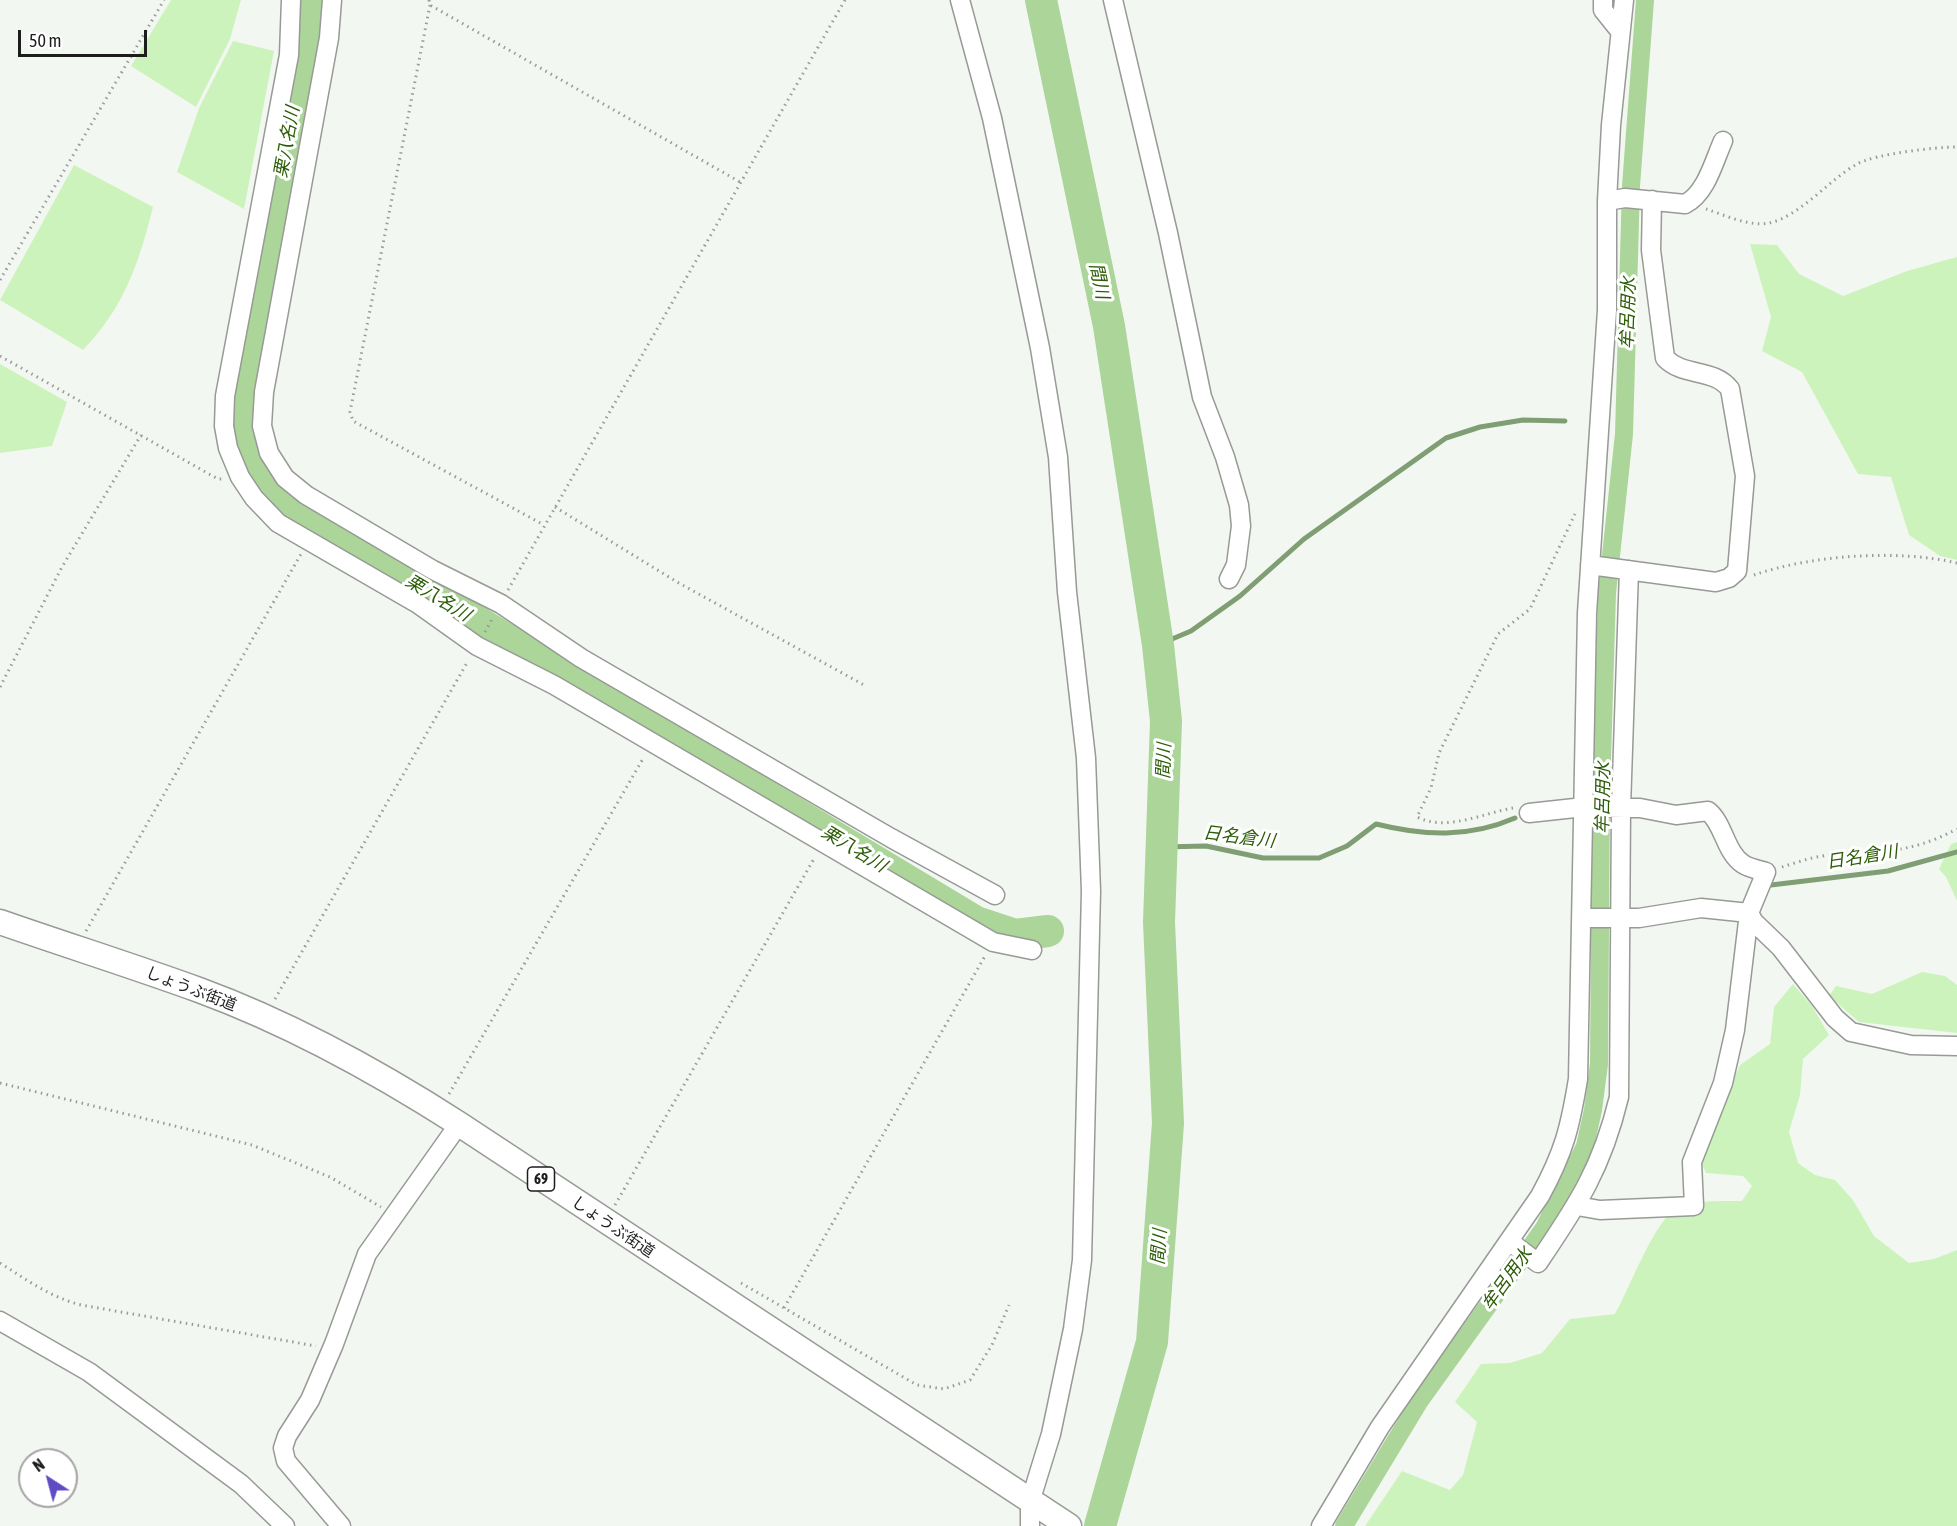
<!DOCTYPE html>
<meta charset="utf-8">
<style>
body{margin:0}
#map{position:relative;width:1957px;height:1526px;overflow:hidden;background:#f3f7f2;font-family:"Asap Condensed",sans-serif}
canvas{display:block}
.north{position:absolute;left:18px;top:1448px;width:60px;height:60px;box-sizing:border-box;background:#fff;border:2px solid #a4a5a4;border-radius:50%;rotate:324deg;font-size:16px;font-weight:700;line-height:24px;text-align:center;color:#1c1d1c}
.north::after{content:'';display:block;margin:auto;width:21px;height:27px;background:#614bc4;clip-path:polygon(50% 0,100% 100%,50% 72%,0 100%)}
.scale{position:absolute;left:18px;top:30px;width:129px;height:27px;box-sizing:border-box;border:3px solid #1c1d1c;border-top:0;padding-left:8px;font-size:18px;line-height:21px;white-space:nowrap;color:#1c1d1c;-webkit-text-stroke:4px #fff;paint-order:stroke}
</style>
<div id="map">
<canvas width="1957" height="1526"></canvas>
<div class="north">N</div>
<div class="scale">50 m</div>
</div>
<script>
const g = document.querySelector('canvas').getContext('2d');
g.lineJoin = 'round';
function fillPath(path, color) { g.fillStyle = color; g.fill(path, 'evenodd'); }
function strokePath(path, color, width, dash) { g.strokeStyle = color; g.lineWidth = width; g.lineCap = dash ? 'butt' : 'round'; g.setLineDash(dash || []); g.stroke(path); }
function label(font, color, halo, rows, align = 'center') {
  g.font = font + ' "Asap Condensed","Noto Sans JP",sans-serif'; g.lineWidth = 6; g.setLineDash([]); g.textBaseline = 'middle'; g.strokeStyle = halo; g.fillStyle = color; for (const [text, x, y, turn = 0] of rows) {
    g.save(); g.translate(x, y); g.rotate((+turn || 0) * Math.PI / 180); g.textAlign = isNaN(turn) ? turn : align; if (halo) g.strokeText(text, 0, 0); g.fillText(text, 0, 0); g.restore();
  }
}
const green = new Path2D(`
 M171 0H241L230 39 196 107 131 66Z
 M233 41 274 51 244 209 177 172 199 108Z
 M74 165 153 207C139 263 124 308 83 350L0 300Z
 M1750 244 1777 245 1799 274 1843 296 1907 271 1957 257V560L1940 556 1909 535 1891 477 1858 474 1802 372 1762 351 1771 317Z
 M0 364 67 402 52 446 0 453Z
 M1957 842V901L1946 877 1939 869 1951 844Z
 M1922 972 1945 976 1957 985V1033L1859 1022 1829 996 1836 986 1872 994Z
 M1793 984 1812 1006 1829 1035 1803 1059 1800 1095 1789 1132 1798 1163 1815 1175 1835 1180 1853 1200 1874 1236 1909 1263 1934 1259 1957 1250V1526H1365L1402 1471 1450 1490 1463 1475 1477 1422 1455 1402 1481 1364 1510 1363 1542 1353 1570 1319 1615 1314C1628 1292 1654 1222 1674 1211 1695 1199 1719 1201 1742 1201L1752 1186 1743 1176 1706 1173 1699 1158 1740 1065 1770 1044 1774 1007Z`);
const stream = new Path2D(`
 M1158 645 1191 631 1240 596 1304 539 1446 438 1480 427 1523 420 1565 421
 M1162 847 1206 846 1263 858H1319L1347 846 1376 824C1424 836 1469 838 1515 818
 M1771 885 1888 871 1957 852`);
const canal = new Path2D(`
 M1344 1526 1419 1402 1544 1228 1585 1146 1593 1110 1599 1064 1601 792 1607 593 1624 434 1631 186 1645 0`);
const river = new Path2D(`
 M312 0 314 6 308 39 241 406C249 468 264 489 315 524L976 922 1015 935 1048 931
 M1041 0 1109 326 1158 645 1166 721 1159 922 1168 1123 1152 1342 1100 1526`);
const path = new Path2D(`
 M429 0 430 5 740 182
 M430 5 350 412 353 421 544 525
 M1706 209C1725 215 1749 227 1769 223 1799 217 1830 179 1857 164 1875 154 1935 147 1957 147
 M0 280 164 0
 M0 356 218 479H224
 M555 507 677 582 864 685
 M1754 575C1812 555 1897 549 1957 563
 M508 590 845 0
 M485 632 492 619
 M0 687 62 567 141 435
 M1513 808C1483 813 1447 832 1417 817L1431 788 1439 753 1498 634 1530 609 1575 514
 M1782 867C1795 863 1809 858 1822 856 1877 849 1904 857 1957 829
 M86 931 301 554
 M275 999 468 661
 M0 1083 252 1145 330 1177 381 1207
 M449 1094 644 757
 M615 1205 815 857
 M0 1263C27 1280 50 1297 81 1305L316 1346
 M741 1283 917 1385 944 1389 970 1380 992 1345 1009 1305
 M784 1308 985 956`);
const minor = new Path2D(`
 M291 0 289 55 225 396 224 426 228 448 240 477 254 498 278 523 418 604 477 646 554 685 993 942 1032 950
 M332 0 329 38 264 392 262 426 269 453 285 478 306 495 433 570 501 604 581 658 891 838 995 895
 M960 0 992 118 1040 348 1058 457 1067 592 1086 758 1091 891 1082 1260 1073 1329 1051 1434 1030 1502V1526
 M1113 0 1168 233 1202 397 1225 457 1239 505 1241 526 1236 565 1229 579
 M1603 0V10L1619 30
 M1607 201 1625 198 1685 204C1706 194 1714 161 1723 141
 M1590 565 1716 582 1729 578 1737 571 1745 476 1730 389C1714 368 1683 377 1665 358L1651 250 1652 200
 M1529 813 1584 807 1640 808 1676 815 1708 811C1724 824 1725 852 1743 864 1749 868 1759 870 1766 872L1749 913 1735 1030 1723 1083 1692 1162 1694 1206 1600 1210 1577 1206
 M1582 918H1639L1701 908 1749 913 1754 922 1781 948 1835 1018 1851 1032 1911 1045 1957 1046
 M1509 1241 1538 1263C1578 1204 1602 1168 1619 1097L1621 808 1629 570
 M0 1321 89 1372 241 1484 285 1526
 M341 1526 286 1461 283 1448 287 1436 310 1400 334 1344 367 1254 459 1124
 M1321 1526 1380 1427 1540 1196C1564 1152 1570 1128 1578 1079L1587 613 1607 310V201L1611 125 1624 0`);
const major = new Path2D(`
 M0 922C66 945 133 966 199 990 289 1023 378 1072 459 1124L1069 1526`);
const shields = [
 [541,1179,27]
];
const shieldNames = [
 ["69",541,1179]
];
const streetNames = [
 ["しょうぶ街道",191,989,21],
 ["しょうぶ街道",613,1227,34]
];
const waterNames = [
 ["栗八名川",287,142,-80],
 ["間川",1099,281,78],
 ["牟呂用水",1628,313,-88],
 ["栗八名川",438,598,31],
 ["間川",1164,761,-88],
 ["牟呂用水",1603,798,-89],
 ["日名倉川",1239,837,7],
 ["栗八名川",854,849,31],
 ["日名倉川",1862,857,-9],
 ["間川",1159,1247,-86],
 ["牟呂用水",1507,1279,-54]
];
fillPath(green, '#cdf3bd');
strokePath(stream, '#809e74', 5);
strokePath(canal, '#abd599', 18);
strokePath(river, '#abd599', 32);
strokePath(minor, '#979a95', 21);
strokePath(major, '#979a95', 27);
strokePath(path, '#999b98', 3, [1.5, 4.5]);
strokePath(minor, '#fff', 18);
strokePath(major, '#fff', 24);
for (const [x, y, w] of shields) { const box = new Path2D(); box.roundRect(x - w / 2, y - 12, w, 24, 4.5); g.fillStyle = '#fff'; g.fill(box); strokePath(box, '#1c1d1c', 1.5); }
label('bold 15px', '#1c1d1c', null, shieldNames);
label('16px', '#1c1d1c', '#fff', streetNames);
label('italic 18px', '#2b5d06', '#fff', waterNames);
</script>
